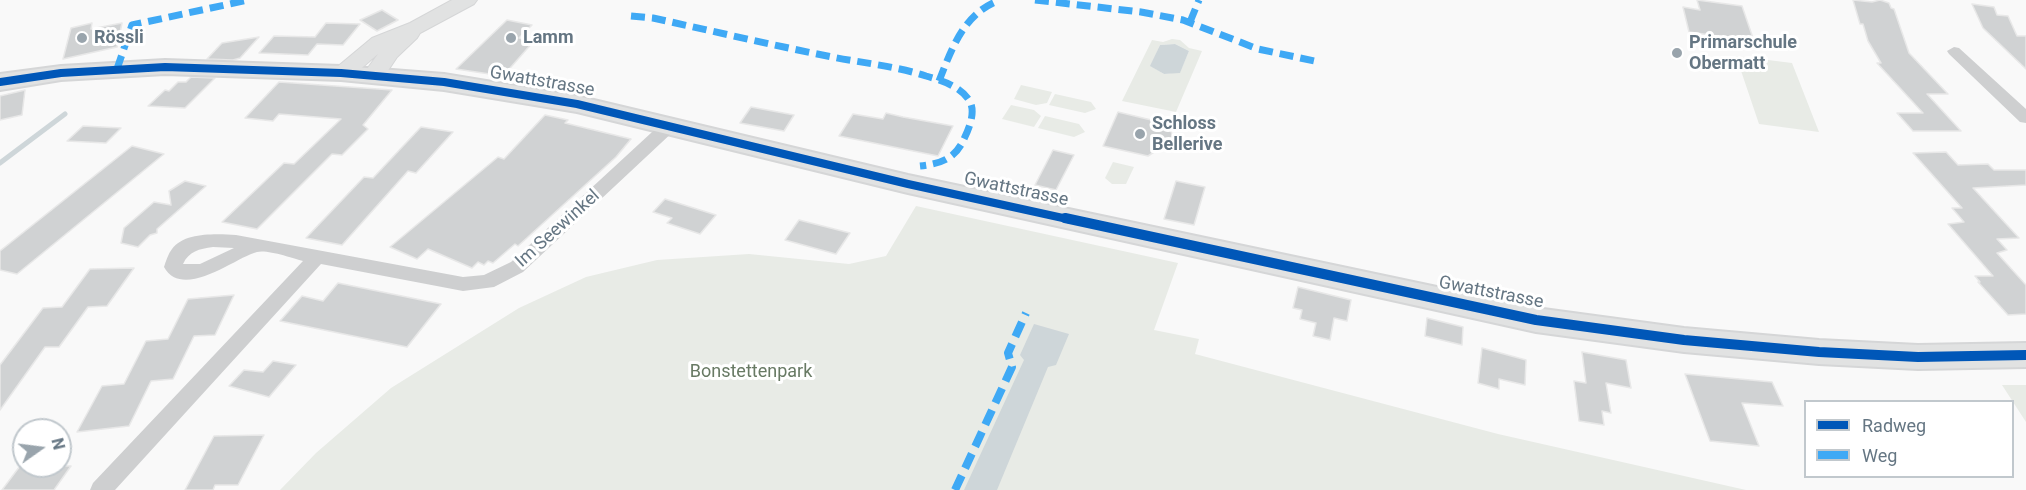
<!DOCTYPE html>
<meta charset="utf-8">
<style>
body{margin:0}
#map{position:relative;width:2026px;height:490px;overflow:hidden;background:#f9f9f9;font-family:Roboto,sans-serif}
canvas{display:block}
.legend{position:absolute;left:1804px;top:400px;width:210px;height:78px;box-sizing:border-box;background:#fff;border:2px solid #c1c8cd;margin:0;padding:8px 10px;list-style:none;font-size:18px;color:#657683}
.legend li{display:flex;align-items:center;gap:12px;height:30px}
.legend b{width:30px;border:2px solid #c1c8cd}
.north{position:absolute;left:12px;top:418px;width:60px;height:60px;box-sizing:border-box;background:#fff;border:2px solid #c1c8cd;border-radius:50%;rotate:76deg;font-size:16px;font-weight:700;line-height:24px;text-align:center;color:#657683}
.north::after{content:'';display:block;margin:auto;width:21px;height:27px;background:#99a4ac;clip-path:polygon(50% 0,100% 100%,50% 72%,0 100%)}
</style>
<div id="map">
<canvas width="2026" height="490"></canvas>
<ul class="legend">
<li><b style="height:8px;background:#0057b8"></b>Radweg</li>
<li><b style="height:8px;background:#3fa9f5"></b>Weg</li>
</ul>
<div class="north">N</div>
</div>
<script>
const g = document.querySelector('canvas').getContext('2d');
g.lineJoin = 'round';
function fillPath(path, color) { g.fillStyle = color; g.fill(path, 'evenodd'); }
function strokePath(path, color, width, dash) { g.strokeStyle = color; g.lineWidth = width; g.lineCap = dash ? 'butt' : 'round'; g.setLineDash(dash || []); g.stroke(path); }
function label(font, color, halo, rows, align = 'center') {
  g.font = font + ' Roboto,sans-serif'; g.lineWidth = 6; g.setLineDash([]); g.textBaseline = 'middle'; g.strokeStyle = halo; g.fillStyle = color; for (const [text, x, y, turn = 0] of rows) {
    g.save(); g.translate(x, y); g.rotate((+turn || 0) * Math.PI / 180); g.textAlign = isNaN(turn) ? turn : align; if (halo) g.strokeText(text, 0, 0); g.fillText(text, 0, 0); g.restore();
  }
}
const green = new Path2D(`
 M1172 39 1180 40 1189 48 1202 51 1176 112 1122 101 1152 40 1163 42ZM1175 44 1189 51 1180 72 1164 74 1151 66 1160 45Z
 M1736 56 1792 63 1819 132 1759 124Z
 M1021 85 1052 92 1047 103 1036 105 1014 99Z
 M1055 94 1091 102 1096 109 1085 113 1049 105Z
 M1011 105 1034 110 1041 116 1034 127 1002 119Z
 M1045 116 1079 124 1085 132 1074 137 1038 128Z
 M1113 162 1134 167 1126 184H1112L1105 178Z
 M916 206 1178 263 1154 330 1199 339 1195 354 1498 434 1746 490H280L316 453 391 388 519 308 586 277 657 260 749 254 849 264 886 256Z
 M2002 385H2026V422Z`);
const water = new Path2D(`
 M1175 44 1189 51 1180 73 1164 74 1150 66 1160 45Z
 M1034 324 1069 334 1056 365 1048 367 997 490H964L1024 360 1020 355Z`);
const stream = new Path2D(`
 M0 163 65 114`);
const building = new Path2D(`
 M1697 0 1742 6 1754 41 1689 32 1683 7 1700 10Z
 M1853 0 1872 2 1880 0 1889 3 1891 8 1894 9 1909 53 1948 94H1927L1961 131H1913L1897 113H1923L1877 63H1881L1868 41 1863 24H1860Z
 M1972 4 1994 7 1997 15 2008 16 2017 36H2026V69L1983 28Z
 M382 10 398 20 377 31 360 20Z
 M507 20 532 25 519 38 534 41 503 76 456 69Z
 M92 23 91 29 122 23 117 47 63 59 71 28Z
 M326 23 360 24 343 45 317 44 308 55 259 53 274 36 315 37Z
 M259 37 240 58 233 60 207 59 222 43Z
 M191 77 215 78 185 108 148 106 165 90 169 91 178 82H186Z
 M279 82 392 90 363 125 368 129 342 155 332 154 257 229 222 222 284 163 294 164 341 119 279 114 273 121 245 118Z
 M25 90 22 115 0 120V96Z
 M751 107 794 115 784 131 740 123Z
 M1118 112 1168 124 1174 139 1148 156 1103 146Z
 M886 113 903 117 953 126 938 156 839 136 853 114 883 119Z
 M545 115 568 120 565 123 631 139 616 157 518 246 515 244 493 263 488 261 484 265 478 262 472 268 428 249 417 259 390 247 498 157 504 159Z
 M83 126 121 128 106 143 67 141Z
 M421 127 453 132 416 173 408 171 342 245 306 238 364 177 373 178Z
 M132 146 164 154 17 274 0 270V251Z
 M1053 150 1074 155 1056 190 1035 185Z
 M1946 152 1958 165 1988 164 1994 170H2026V185L1973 188 2019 238 1997 239 2007 250 1997 253 2026 285V314L2008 315 1978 282H1980L1975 276H1993L1948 224 1964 222 1952 208H1962L1913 153Z
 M185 181 206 186 157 229V233L150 235 138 247 121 243 124 228 154 202 171 205 169 191Z
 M1176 181 1205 187 1194 225 1164 219Z
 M665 199 716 215 700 234 667 223 672 218 653 212Z
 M799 220 850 233 836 254 785 240Z
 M134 268 107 306 88 307 59 347H45L0 410V365L43 308 62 307 90 269Z
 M338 283 441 304 407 347 280 321 302 296 323 301Z
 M1298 287 1351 300 1347 321 1334 318 1330 340 1313 336 1316 323 1300 319 1302 310 1293 308Z
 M234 295 215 335 194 336 173 379 151 381 129 426 77 432 102 386 124 384 146 341 168 339 188 299Z
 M1427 318 1463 327 1462 345 1425 336Z
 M1482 348 1526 360 1525 385 1499 379V389L1478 383Z
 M1582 352 1626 360 1631 388 1606 383 1611 413 1602 411 1604 425 1579 421 1574 381 1586 383Z
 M273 361 296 365 269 397 229 386 244 370 263 372Z
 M1685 374 1772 382 1783 406 1742 403 1759 446 1710 441Z
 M264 435 238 485H215L213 490H185L214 436Z
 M20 466H71L54 490H2Z`);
const street = new Path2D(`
 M1954 47 1959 48 2026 109V123L2020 122 1949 54 1947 51Z
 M670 120 676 121 678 125 676 129 523 272 494 287 463 291 321 264 115 490H90L93 483 303 261C293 258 266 249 257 252 236 257 183 301 164 267 166 261 168 254 172 249 185 232 216 234 236 235L463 277 484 275 511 262 664 121ZM213 247 234 248 200 264H183C189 251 199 249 213 247Z`);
const secondary = new Path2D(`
 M452 0H477L474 4 420 33 417 38 397 57 381 81 373 83 365 81 362 76 378 54C365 64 351 82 333 78L330 73 372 38 410 23Z`);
const primary = new Path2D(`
 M165 60 341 66 444 74 577 96 908 175 1536 308 1684 328 1819 340 1918 345 2026 343V367L1918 369 1819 364 1684 352 1536 332 908 193 577 112 444 90 341 80 165 74 61 80 0 90V74L61 66Z`);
const quietFar1 = new Path2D(`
 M1035 0 1141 12 1183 20 1258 49 1319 62
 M631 16 653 18C712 31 772 45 832 57 863 63 895 66 926 76 940 80 960 86 969 100 977 112 968 131 962 143 953 160 938 164 920 166
 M1190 22 1199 0
 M117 69 132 25 248 0
 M939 81C952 48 964 13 1000 0`);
const quiet = new Path2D(`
 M955 490 1012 367 1008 353 1026 313`);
const cyclewayFar1 = new Path2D(`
 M0 82 61 73 165 67 341 73 444 82 577 104 908 184 1072 220`);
const cycleway = new Path2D(`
 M1065 218 1536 320 1684 340 1819 352 1918 357 2026 355`);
const markers = [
 [82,38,6,"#99a4ac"],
 [511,38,6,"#99a4ac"],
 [1677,53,6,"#99a4ac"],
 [1140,134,6,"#99a4ac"]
];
const poiNames = [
 ["Rössli",94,38],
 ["Lamm",523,38],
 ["Primarschule",1689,43],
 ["Obermatt",1689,64],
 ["Schloss",1152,124],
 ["Bellerive",1152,145]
];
const streetNames = [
 ["Gwattstrasse",542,82,10],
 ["Gwattstrasse",1016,190,12],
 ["Im Seewinkel",558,229,-42],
 ["Gwattstrasse",1491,293,11]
];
const parkNames = [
 ["Bonstettenpark",751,372]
];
fillPath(green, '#e8ebe6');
fillPath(water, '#ced6d9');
strokePath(stream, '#ced6d9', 5);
fillPath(building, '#d0d2d3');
strokePath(building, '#e8e8e8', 1.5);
strokePath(secondary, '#d5d6d7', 2);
strokePath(primary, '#d5d6d7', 4);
fillPath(street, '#cecfd0');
fillPath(secondary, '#e1e2e2');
fillPath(primary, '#e1e2e2');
strokePath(quietFar1, '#3fa9f5', 7, [14, 7]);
strokePath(quiet, '#3fa9f5', 8, [16, 8]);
strokePath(cyclewayFar1, '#0057b8', 8);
strokePath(cycleway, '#0057b8', 10);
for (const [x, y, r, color] of markers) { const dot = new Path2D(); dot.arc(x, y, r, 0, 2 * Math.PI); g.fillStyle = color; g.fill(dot); strokePath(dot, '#fff', 2); }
label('bold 18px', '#657683', '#fff', poiNames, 'left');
label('18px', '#657683', '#fff', streetNames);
label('18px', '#687a64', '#fff', parkNames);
</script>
